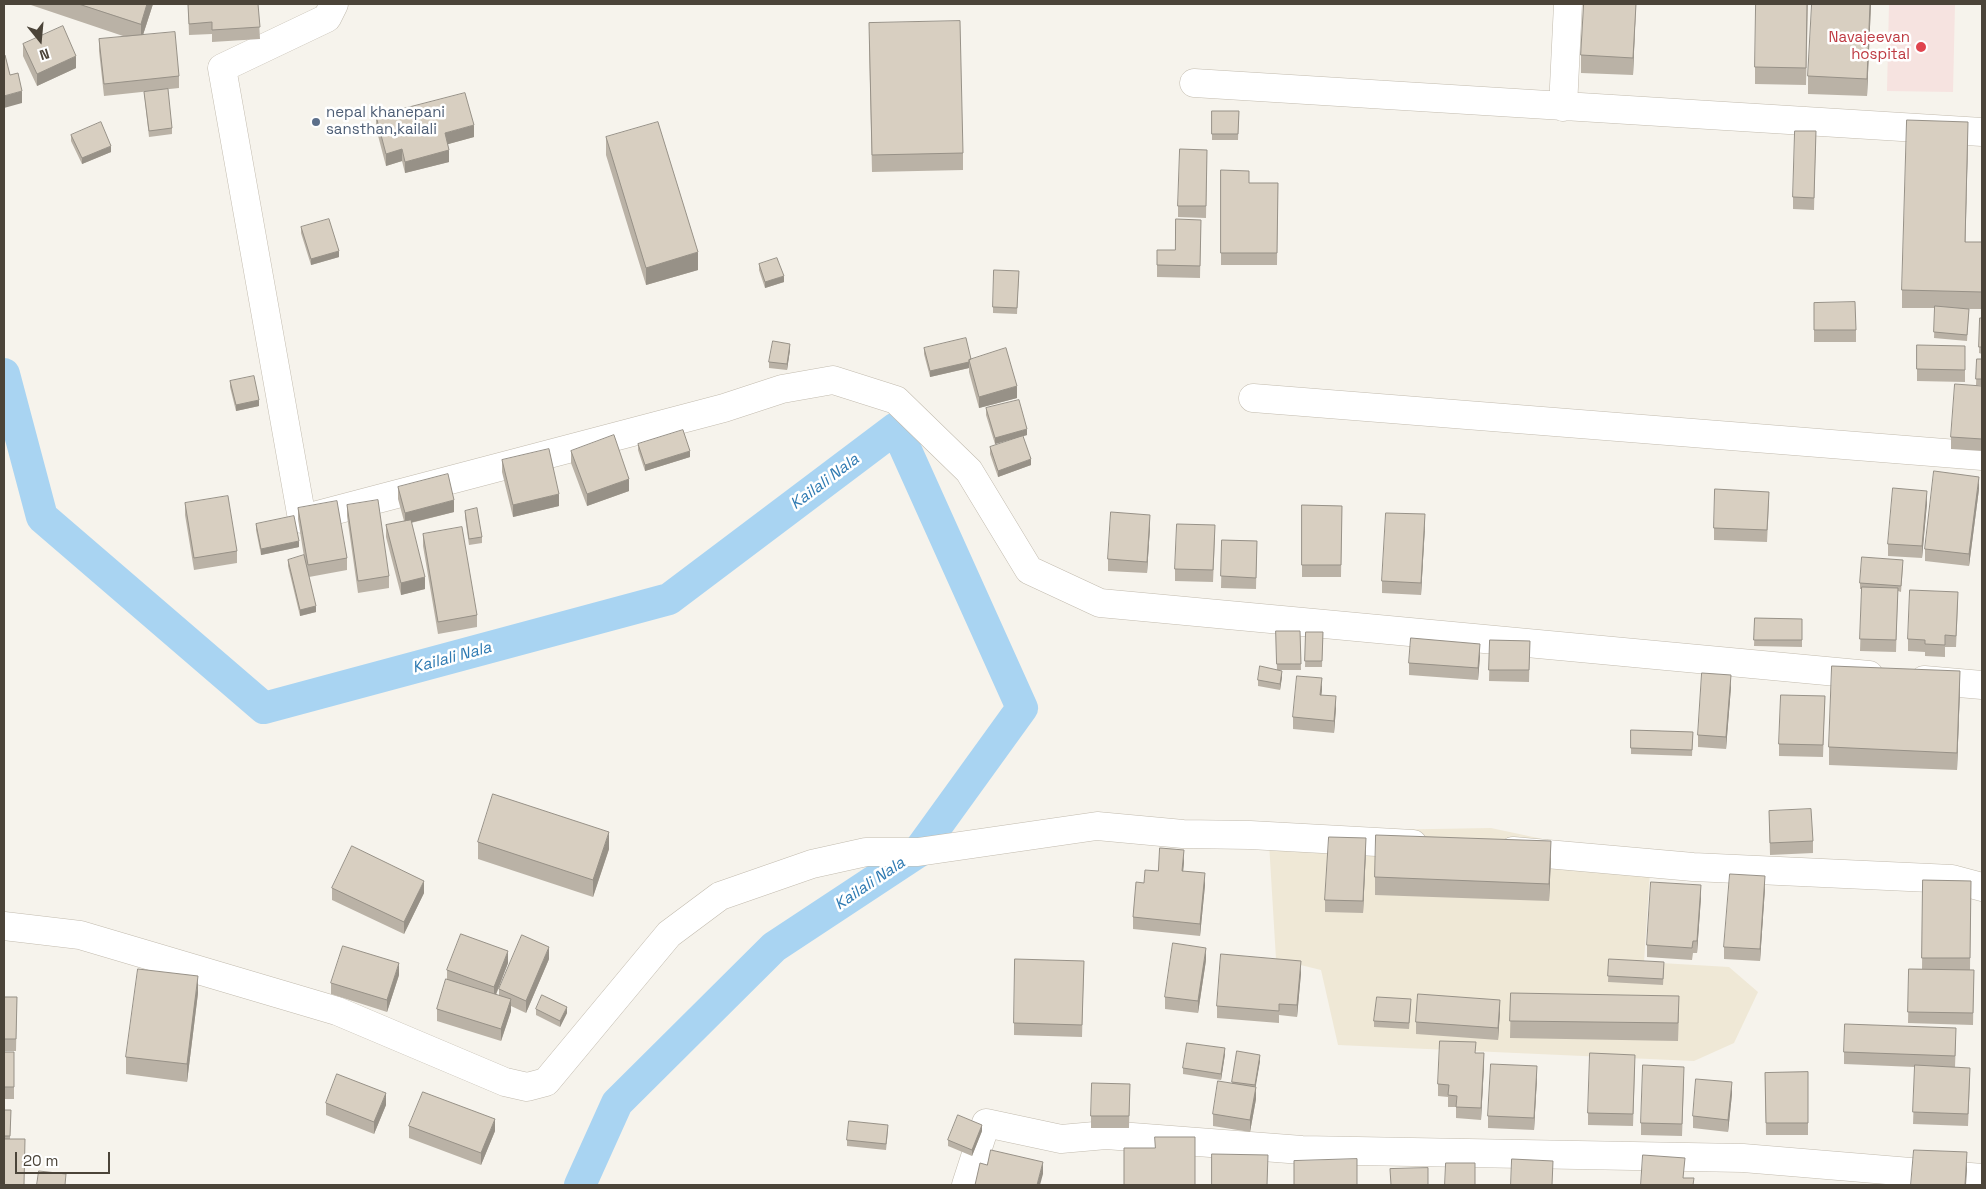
<!DOCTYPE html>
<style>
body{margin:0}
#map{position:relative;width:1986px;height:1189px;overflow:hidden;background:#f6f3ec;font-family:"Space Grotesk",sans-serif}
canvas{display:block}
.frame{position:absolute;inset:0;border:5px solid #4b4439;pointer-events:none}
.north{position:absolute;left:15px;top:15px;width:50px;height:50px;-webkit-text-stroke:4px #fff;paint-order:stroke;rotate:163deg;font-size:14px;font-weight:700;line-height:20px;text-align:center;color:#4b4439}
.north::after{content:'';display:block;margin:auto;width:18px;height:22px;background:#4b4439;clip-path:polygon(50% 0,100% 100%,50% 72%,0 100%)}
.scale{position:absolute;left:15px;top:1152px;width:95px;height:22px;box-sizing:border-box;border:2px solid #4b4439;border-top:0;padding-left:6px;font-size:15px;line-height:18px;white-space:nowrap;color:#4b4439;-webkit-text-stroke:4px #fff;paint-order:stroke}
</style>
<div id="map">
<canvas width="1986" height="1189"></canvas>
<div class="frame"></div>
<div class="north">N</div>
<div class="scale">20 m</div>
</div>
<script>
const g = document.querySelector('canvas').getContext('2d');
g.lineJoin = 'round';
function fillPath(path, color) { g.fillStyle = color; g.fill(path, 'evenodd'); }
function strokePath(path, color, width, dash) { g.strokeStyle = color; g.lineWidth = width; g.lineCap = dash ? 'butt' : 'round'; g.setLineDash(dash || []); g.stroke(path); }
function label(font, color, halo, rows, align = 'center') {
  g.font = font + ' "Space Grotesk",sans-serif'; g.lineWidth = 5; g.setLineDash([]); g.textBaseline = 'middle'; g.strokeStyle = halo; g.fillStyle = color; for (const [text, x, y, turn = 0] of rows) {
    g.save(); g.translate(x, y); g.rotate((+turn || 0) * Math.PI / 180); g.textAlign = isNaN(turn) ? turn : align; if (halo) g.strokeText(text, 0, 0); g.fillText(text, 0, 0); g.restore();
  }
}
const education = new Path2D(`
 M1491 828 1594 850 1650 872 1644 962 1729 967 1758 992 1734 1043 1694 1061 1338 1045 1321 970 1276 959 1269 843 1317 831Z`);
const medical = new Path2D(`
 M1889 4H1955L1953 92 1887 91Z`);
const canal = new Path2D(`
 M4 374 42 517 264 708 669 599 896 428 1022 708 918 852 774 947 617 1103 580 1185`);
const minor = new Path2D(`
 M334 4 327 18 222 68 302 519 724 408 782 389 833 380 896 400 969 471 1029 570 1100 603 1869 675
 M1194 83 1982 132
 M1563 107 1568 4
 M1253 398 1982 456
 M1924 680 1982 685
 M1513 851 1693 867 1952 879 1982 887
 M4 926 80 935 337 1011 505 1082 527 1087 546 1082 669 934 720 896 812 864 866 852H918L1097 826 1183 834 1250 835 1413 844
 M966 1185 986 1123 1061 1139 1106 1135 1302 1150 1743 1158 1982 1178`);
const wall = new Path2D(`
 M28 4H153L143 35 179 76V88L104 96 99 51V39L126 37Z
 M198 4H258L260 39 212 42V34L189 35 188 5Z
 M1584 4H1636L1633 75 1581 73V55Z
 M1808 4 1806 85 1755 84V67Z
 M1871 4 1867 96 1808 94V76Z
 M869 40 963 153V170L872 172Z
 M23 44 76 68 37 86 23 56Z
 M144 92 172 128V134L149 137Z
 M1212 111H1239L1238 140H1212Z
 M376 116 474 137 448 144 449 162 405 173 402 161 386 166 376 128Z
 M1816 131 1814 210 1793 209V197Z
 M71 135 111 152 82 164 71 141Z
 M606 137 698 270 646 285 606 155Z
 M1968 139 1965 242H1982V309H1969L1967 341 1934 338 1935 308H1902V290Z
 M1207 150 1206 218 1178 217V206Z
 M1221 170 1249 183H1278L1277 265H1221Z
 M1201 220 1200 278 1157 277V250H1175Z
 M301 227 339 257 311 265 301 233Z
 M759 264 784 282 765 288 759 270Z
 M1019 271 1017 314 993 313V307Z
 M1814 303 1856 330V342H1814Z
 M1980 318H1982V354L1979 353Z
 M1917 345 1965 358V382L1917 381Z
 M924 348 971 359 1017 398 979 408 969 372V368L930 377 924 354Z
 M790 350 787 370 769 368V362Z
 M1977 359H1982V385H1976Z
 M230 381 259 406 236 411 230 387Z
 M1982 386V451L1951 449V437Z
 M986 408 1027 435 995 444 986 415Z
 M638 444 690 457 645 471 638 450Z
 M990 447 1031 465 998 477 990 454Z
 M571 451 629 491 587 506 571 463Z
 M502 460 559 506 513 517 502 472Z
 M398 487 454 512 411 523 425 589 401 595 386 537V525L404 521 398 499Z
 M1979 489 1969 566 1925 561V549Z
 M185 503 237 551V563L194 570 185 515Z
 M1769 503 1767 542 1714 540V528Z
 M1927 503 1922 558 1888 556V544Z
 M347 505 389 576V588L358 593 347 516Z
 M1302 505 1342 506 1341 577H1302Z
 M298 508 347 558V570L309 577 316 612 300 616 288 566V560L305 563 298 519Z
 M465 511 482 537V543L469 545 465 517Z
 M256 524 299 547 261 555 256 530Z
 M1425 526 1421 595 1382 593V581Z
 M1150 527 1147 573 1108 571V559Z
 M423 534 477 615V627L438 634 423 546Z
 M1215 537 1213 582 1175 581V569Z
 M1222 540 1257 541 1256 589 1221 588Z
 M1903 566 1901 592 1898 591 1896 652 1860 651 1862 589H1860V583Z
 M1958 604 1956 647H1945V657L1925 656V652L1908 651V639Z
 M1755 618 1802 619V647L1754 646Z
 M1276 631H1300L1301 670H1280L1282 677 1280 690 1258 686V680L1277 670Z
 M1306 632H1323L1322 667H1305Z
 M1490 640 1530 641 1529 682 1489 681Z
 M1480 656 1478 680 1409 675V663Z
 M1731 687 1726 749 1698 747V735Z
 M1960 688 1957 770 1829 765V747Z
 M1322 690 1321 695 1336 708 1334 733 1293 729V717Z
 M1825 696 1823 757 1779 756V744Z
 M1631 730 1693 732 1692 756 1631 754Z
 M1769 811 1813 841V853L1770 855Z
 M478 842 609 849 593 897 478 859Z
 M1366 850 1363 913 1325 912V900Z
 M1551 858 1549 901 1375 895V877Z
 M1184 862 1183 871 1205 885 1200 936 1133 929V917L1144 883 1158 871Z
 M1923 880 1971 881 1970 970H1974L1973 1025 1908 1023 1909 969H1922Z
 M332 888 424 893 404 934 332 900Z
 M1765 888 1760 961 1724 959V947Z
 M1701 897 1697 953H1693L1692 960 1647 957V945Z
 M549 959 526 1013 511 1006V1011L501 1041 437 1021V1009L447 979V970L508 963 496 995 499 996V989Z
 M1609 959 1664 968 1663 985 1608 982Z
 M1206 960 1198 1013 1165 1009V997Z
 M1084 961 1082 1037 1014 1035V1023Z
 M1301 973 1297 1017 1279 1015V1023L1217 1018V1006Z
 M399 975 387 1012 331 994V983Z
 M198 993 187 1082 126 1074V1057Z
 M1511 993 1679 1013 1678 1041 1510 1038Z
 M4 997H17L16 1051H4Z
 M1411 1005 1409 1029 1374 1027V1021Z
 M536 1009 567 1013 560 1027 536 1015Z
 M1500 1012 1498 1040 1416 1034V1022Z
 M1956 1040 1955 1067 1970 1080 1968 1126 1913 1124 1915 1067 1844 1064V1052Z
 M1237 1051 1260 1061 1255 1087 1256 1099 1250 1132 1213 1126V1114L1232 1083Z
 M4 1052H14V1099H4Z
 M1476 1053 1484 1065 1481 1120 1456 1118V1107H1448V1097L1438 1096V1084Z
 M1225 1054 1221 1080 1183 1074V1068Z
 M1635 1067 1633 1126 1588 1125V1113Z
 M1808 1072V1135H1766L1765 1073Z
 M1537 1078 1534 1130 1488 1128V1116Z
 M1684 1079 1682 1136 1641 1135V1123Z
 M1130 1084 1129 1128H1091V1116Z
 M1732 1094 1728 1132 1693 1128V1116Z
 M326 1103 386 1105 374 1134 326 1115Z
 M4 1110H11L10 1139 4 1185Z
 M409 1126 495 1131 481 1165 409 1138Z
 M888 1131 886 1150 847 1146V1140Z
 M982 1131 972 1156 948 1146V1140Z`);
const shadedWall = new Path2D(`
 M147 4H153L141 41V24Z
 M1636 4 1633 75V58Z
 M1870 4H1871L1867 96V79Z
 M76 56V68L37 86V74Z
 M22 91V103L4 108V96Z
 M1968 122V139L1965 259V242Z
 M474 125V137L445 145V133Z
 M111 146V152L82 164V158Z
 M402 149V161L386 166V154Z
 M449 150V162L405 173V162Z
 M339 251V257L311 265V259Z
 M698 252V270L646 285V268Z
 M784 276V282L765 288V282Z
 M790 344V350L787 370V364Z
 M969 362V368L930 377V371Z
 M1017 386V398L979 408V397Z
 M259 400V406L236 411V405Z
 M1027 429V435L995 444V438Z
 M690 451V457L645 471V465Z
 M1031 459V465L998 477V471Z
 M1979 477V489L1969 566V554Z
 M629 479V491L587 506V494Z
 M1927 491V503L1922 558V546Z
 M559 494V506L513 517V505Z
 M454 500V512L405 524V513Z
 M1425 514V526L1421 595V583Z
 M1150 515V527L1147 573V562Z
 M299 541V547L261 555V549Z
 M425 577V589L401 595V583Z
 M316 606V612L300 616V610Z
 M1480 644V656L1478 680V668Z
 M1282 671V677L1280 690V684Z
 M1960 671V688L1957 770V753Z
 M1731 675V687L1726 749V737Z
 M1322 678V690L1320 707V695Z
 M1336 696V708L1334 733V721Z
 M609 832V849L593 897V880Z
 M1366 838V850L1363 913V901Z
 M1551 841V858L1549 901V884Z
 M1184 850V862L1182 883V871Z
 M1205 873V885L1200 936V924Z
 M1765 876V888L1760 961V949Z
 M424 881V893L404 934V922Z
 M1701 885V897L1697 953V941Z
 M549 947V959L526 1013V1001Z
 M1206 948V960L1198 1013V1001Z
 M508 951V963L494 999V987Z
 M1301 961V973L1297 1017V1005Z
 M399 963V975L387 1012V1000Z
 M198 976V993L187 1082V1064Z
 M511 999V1011L501 1041V1029Z
 M1500 1000V1012L1498 1040V1028Z
 M567 1007V1013L560 1027V1021Z
 M1225 1048V1054L1221 1080V1074Z
 M1484 1053V1065L1481 1120V1108Z
 M1260 1055V1061L1255 1091V1085Z
 M1537 1066V1078L1534 1130V1118Z
 M1732 1082V1094L1728 1132V1120Z
 M1256 1087V1099L1250 1132V1120Z
 M386 1093V1105L374 1134V1122Z
 M495 1119V1131L481 1165V1153Z
 M982 1125V1131L972 1156V1150Z
 M1967 1152V1170L1966 1185H1965Z
 M1043 1162V1174L1040 1185H1037Z`);
const building = new Path2D(`
 M79 4H147L141 24Z
 M205 4H258L260 27 212 30V22L189 24 188 5Z
 M1584 4H1636L1633 58 1581 55Z
 M1756 4H1807L1806 68 1755 67Z
 M1812 4H1870L1867 79 1808 76Z
 M960 21 963 153 872 155 869 23Z
 M63 26 76 56 37 74 23 44Z
 M175 32 179 76 104 84 99 39Z
 M4 55H5L10 75 18 73 22 91 4 96Z
 M168 89 172 128 149 131 144 92Z
 M465 93 474 125 445 133 449 150 405 162 402 149 386 154 376 116Z
 M1212 111H1239L1238 134H1212Z
 M1907 120 1968 122 1965 242H1982V292L1902 290Z
 M101 122 111 146 82 158 71 135Z
 M658 122 698 252 646 268 606 137Z
 M1795 131H1816L1814 198 1793 197Z
 M1180 149 1207 150 1206 206H1178Z
 M1221 170 1249 171V183H1278L1277 253H1221Z
 M329 219 339 251 311 259 301 227Z
 M1176 219 1201 220 1200 266 1157 265V250H1175Z
 M777 258 784 276 765 282 759 264Z
 M994 270 1019 271 1017 308 993 307Z
 M1855 302 1856 330H1814V303Z
 M1935 306 1969 309 1967 335 1934 332Z
 M1980 318H1982V347H1979Z
 M966 338 971 359 969 360V362L930 371 924 348Z
 M773 341 790 344 787 364 769 362Z
 M1917 345 1965 346V370L1917 369Z
 M1006 348 1017 386 979 397 969 360Z
 M1977 359H1982V379H1976Z
 M254 376 259 400 236 405 230 381Z
 M1955 384 1982 386V439L1951 437Z
 M1019 400 1027 429 995 438 986 408Z
 M683 430 690 451 645 465 638 444Z
 M614 435 629 479 587 494 571 451Z
 M1023 436 1031 459 998 471 990 447Z
 M549 449 559 494 513 505 502 460Z
 M1934 471 1979 477 1969 554 1925 549Z
 M448 474 454 500 405 513 398 487Z
 M1893 488 1927 491 1922 546 1888 544Z
 M1715 489 1769 492 1767 530 1714 528Z
 M228 496 237 551 194 558 185 503Z
 M378 500 389 576 358 581 347 505Z
 M337 501 347 558 308 565 298 508Z
 M1302 505 1342 506 1341 565H1302Z
 M477 508 482 537 469 539 465 511Z
 M1111 512 1150 515 1147 562 1108 559Z
 M1386 513 1425 514 1421 583 1382 581Z
 M294 516 299 541 261 549 256 524Z
 M411 520 425 577 401 583 386 525Z
 M1177 524 1215 525 1213 570 1175 569Z
 M462 527 477 615 438 622 423 534Z
 M1222 540 1257 541 1256 578 1221 576Z
 M304 555 316 606 300 610 288 560Z
 M1862 557 1903 560 1901 586 1860 583Z
 M1862 587 1898 588 1896 640 1860 639Z
 M1910 590 1958 592 1956 636 1945 635V645L1925 644V640L1908 639Z
 M1755 618 1802 619V640H1754Z
 M1276 631H1300L1301 664H1277Z
 M1306 632H1323L1322 661H1305Z
 M1411 638 1480 644 1478 668 1409 663Z
 M1490 640 1530 641 1529 670H1489Z
 M1260 666 1282 671 1280 684 1258 680Z
 M1832 666 1960 671 1957 753 1829 747Z
 M1702 673 1731 675 1726 737 1698 735Z
 M1297 676 1322 678 1320 695 1336 696 1334 721 1293 717Z
 M1781 695 1825 696 1823 745 1779 744Z
 M1631 730 1693 732 1692 750 1631 748Z
 M493 794 609 832 593 880 478 842Z
 M1811 809 1813 841 1770 843 1769 811Z
 M1376 835 1551 841 1549 884 1375 877Z
 M1329 837 1366 838 1363 901 1325 900Z
 M352 846 424 881 404 922 332 888Z
 M1160 848 1184 850 1182 871 1205 873 1200 924 1133 917 1136 882 1144 883 1145 870 1158 871Z
 M1730 874 1765 876 1760 949 1724 947Z
 M1923 880 1971 881 1970 958H1922Z
 M1651 882 1701 885 1697 941H1693L1692 948 1647 945Z
 M461 934 508 951 494 987 447 970Z
 M522 935 549 947 526 1001 499 989Z
 M1173 943 1206 948 1198 1001 1165 997Z
 M343 946 399 963 387 1000 331 983Z
 M1221 954 1301 961 1297 1005 1279 1004V1011L1217 1006Z
 M1015 959 1084 961 1082 1025 1014 1023Z
 M1609 959 1664 962 1663 979 1608 976Z
 M138 969 198 976 187 1064 126 1057Z
 M1909 969 1974 970 1973 1013 1908 1012Z
 M446 979 511 999 501 1029 437 1009Z
 M1511 993 1679 996 1678 1023 1510 1021Z
 M1418 994 1500 1000 1498 1028 1416 1022Z
 M542 995 567 1007 560 1021 536 1009Z
 M4 997H17L16 1039H4Z
 M1377 997 1411 999 1409 1023 1374 1021Z
 M1845 1024 1956 1028 1955 1056 1844 1052Z
 M1440 1041 1476 1042 1475 1053H1484L1481 1108 1456 1107 1457 1096 1448 1095 1449 1085 1438 1084Z
 M1187 1043 1225 1048 1221 1074 1183 1068Z
 M1237 1051 1260 1055 1255 1085 1232 1082Z
 M4 1052H14V1087H4Z
 M1590 1053 1635 1055 1633 1114 1588 1113Z
 M1491 1064 1537 1066 1534 1118 1488 1116Z
 M1643 1065 1684 1067 1682 1124 1641 1123Z
 M1915 1065 1970 1068 1968 1114 1913 1112Z
 M1808 1072V1123H1766L1765 1073Z
 M337 1074 386 1093 374 1122 326 1103Z
 M1696 1079 1732 1082 1728 1120 1693 1116Z
 M1218 1081 1256 1087 1250 1120 1213 1114Z
 M1092 1083 1130 1084 1129 1116H1091Z
 M423 1092 495 1119 481 1153 409 1126Z
 M4 1110H11L10 1136H4Z
 M958 1115 982 1125 972 1150 948 1140Z
 M849 1121 888 1125 886 1144 847 1140Z
 M1155 1137H1195V1185H1124V1148H1155Z
 M4 1139H25L24 1185H4Z
 M991 1150 1043 1162 1037 1185H975L980 1163 987 1165Z
 M1914 1150 1967 1152 1965 1185H1911Z
 M1212 1154 1268 1155 1267 1185H1212Z
 M1643 1155 1685 1158 1683 1178H1694L1693 1185H1641Z
 M1357 1159V1185H1294V1161Z
 M1512 1159 1553 1161 1552 1185H1511Z
 M1446 1163H1475V1185H1445Z
 M1428 1168V1185H1391L1390 1169Z
 M39 1171 66 1174 65 1185H37Z`);
const markers = [
 [1921,47,6,"#e0444e"],
 [316,122,5,"#5c6f8a"]
];
const healthNames = [
 ["Navajeevan",1910,38],
 ["hospital",1910,55]
];
const serviceNames = [
 ["nepal khanepani",326,113],
 ["sansthan,kailali",326,130]
];
const waterNames = [
 ["Kailali Nala",825,482,-37],
 ["Kailali Nala",452,658,-15],
 ["Kailali Nala",870,884,-34]
];
fillPath(education, '#efe8d6');
fillPath(medical, '#f6e3e0');
strokePath(canal, '#a9d4f2', 32);
strokePath(minor, '#c2bbae', 29);
strokePath(minor, '#fff', 28);
fillPath(wall, '#bab2a6');
fillPath(shadedWall, '#979187');
fillPath(building, '#d8cfc1');
strokePath(building, '#979187', 1);
for (const [x, y, r, color] of markers) { const dot = new Path2D(); dot.arc(x, y, r, 0, 2 * Math.PI); g.fillStyle = color; g.fill(dot); strokePath(dot, '#fff', 2); }
label('15px', '#be3a42', '#fff', healthNames, 'right');
label('15px', '#4e5e75', '#fff', serviceNames, 'left');
label('italic 16px', '#2e7ab2', '#fff', waterNames);
</script>
